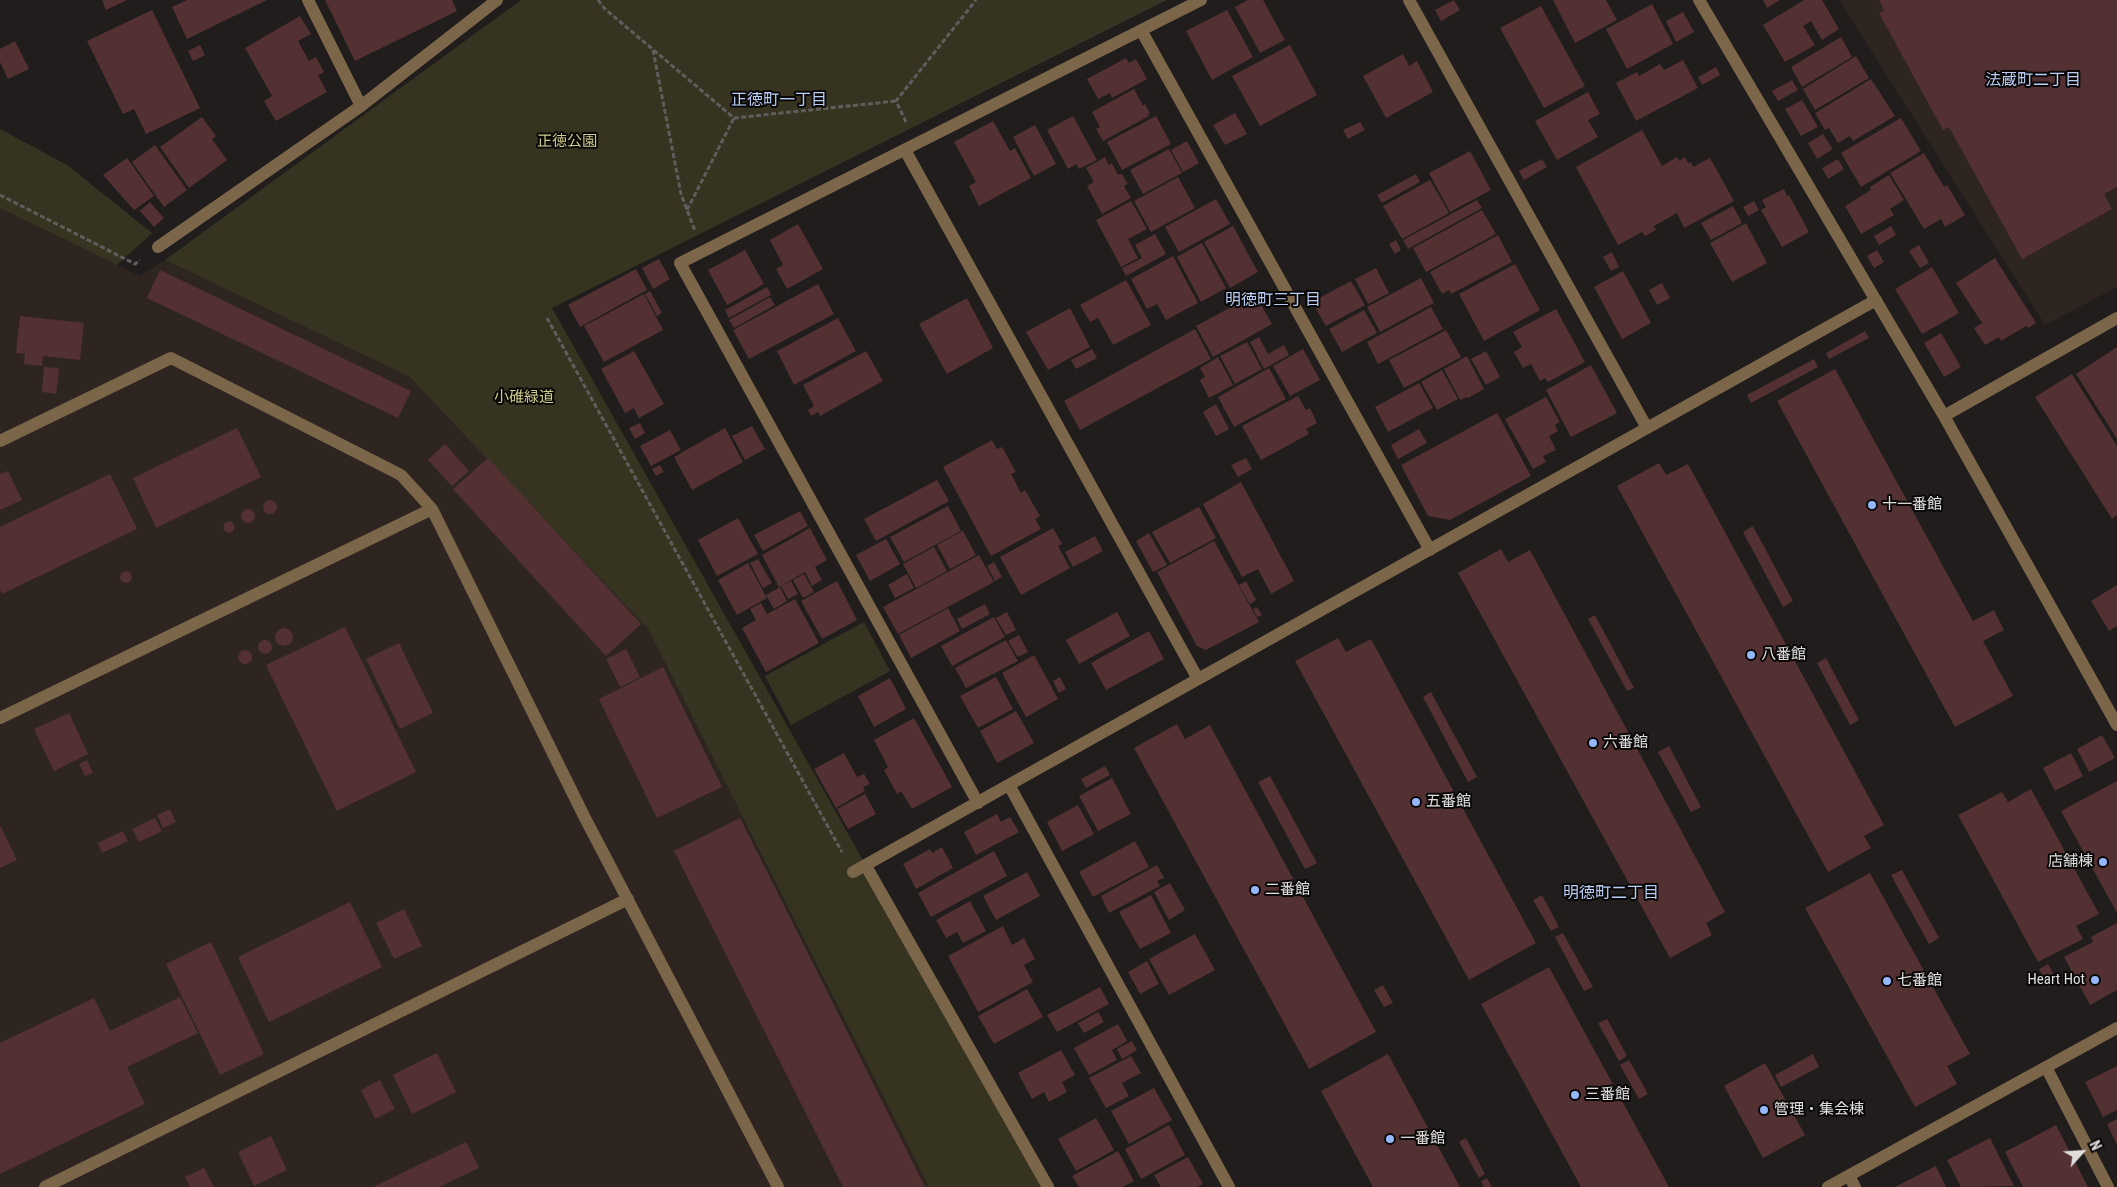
<!DOCTYPE html>
<meta charset="utf-8">
<style>
body{margin:0}
#map{position:relative;width:2117px;height:1187px;overflow:hidden;background:#201d1c;font-family:"Roboto Condensed",sans-serif}
canvas{display:block}
.north{position:absolute;left:2057px;top:1127px;width:50px;height:50px;-webkit-text-stroke:4px #090807;paint-order:stroke;rotate:64deg;font-size:14px;font-weight:700;line-height:20px;text-align:center;color:#e0dedd}
.north::after{content:'';display:block;margin:auto;width:18px;height:22px;background:#e0dedd;clip-path:polygon(50% 0,100% 100%,50% 72%,0 100%)}
</style>
<div id="map">
<canvas width="2117" height="1187"></canvas>
<div class="north">N</div>
</div>
<script>
const g = document.querySelector('canvas').getContext('2d');
g.lineJoin = 'round';
function fillPath(path, color) { g.fillStyle = color; g.fill(path, 'evenodd'); }
function strokePath(path, color, width, dash) { g.strokeStyle = color; g.lineWidth = width; g.lineCap = dash ? 'butt' : 'round'; g.setLineDash(dash || []); g.stroke(path); }
function label(font, color, halo, rows, align = 'center') {
  g.font = font + ' "Roboto Condensed","Noto Sans JP",sans-serif'; g.lineWidth = 4; g.setLineDash([]); g.textBaseline = 'middle'; g.strokeStyle = halo; g.fillStyle = color; for (const [text, x, y, turn = 0] of rows) {
    g.save(); g.translate(x, y); g.rotate((+turn || 0) * Math.PI / 180); g.textAlign = isNaN(turn) ? turn : align; if (halo) g.strokeText(text, 0, 0); g.fillText(text, 0, 0); g.restore();
  }
}
const built = new Path2D(`
 M1839 0H2117V287L2045 325Z
 M0 208 140 276 165 260 410 377 461 424 648 629 929 1187H0Z`);
const green = new Path2D(`
 M521 0H1167L552 308 873 878 1044 1187H929L648 629 410 377 165 260Z
 M0 129 67 165 152 233 117 265 0 208Z
 M864 622 890 671 791 725 765 676Z`);
const building = new Path2D(`
 M102 0H127L106 10Z
 M187 0H267L187 39 172 7Z
 M325 0H452L457 11 355 61Z
 M1248 0H1263L1285 40 1260 53 1235 7Z
 M1454 0 1460 10 1441 21 1435 10Z
 M1553 0H1606L1617 20 1575 43Z
 M1763 0H1780L1767 8Z
 M1804 0H1822L1839 29 1822 40 1811 21 1803 26 1815 45 1785 62 1763 25Z
 M1879 0H2117V187L2104 194 2112 209 2022 259 1949 127 1943 130 1879 13 1884 10Z
 M1652 4 1673 44 1627 69 1606 29Z
 M1541 6 1585 86 1544 108 1500 28Z
 M152 10 200 108 146 134 134 109 123 114 87 41Z
 M1227 10 1253 57 1212 80 1186 31Z
 M1683 12 1694 32 1676 42 1666 21Z
 M300 16 311 34 298 41 309 61 316 57 324 72 318 75 327 92 276 121 264 101 272 96 245 48Z
 M1841 37 1852 57 1802 87 1791 67Z
 M15 41 29 69 8 79 0 62V49Z
 M200 45 205 55 193 61 188 51Z
 M1290 45 1317 95 1260 126 1232 76Z
 M1403 54 1409 66 1417 61 1433 92 1386 118 1363 76Z
 M1856 56 1869 78 1815 110 1803 89Z
 M1126 58 1129 63 1136 59 1147 79 1112 98 1110 93 1098 99 1087 79Z
 M1683 60 1698 88 1636 121 1616 83 1637 72 1639 76 1660 64 1664 70Z
 M1716 67 1720 75 1702 85 1698 77Z
 M1871 79 1895 116 1853 141 1850 136 1838 143 1829 128 1849 116 1825 130 1815 113Z
 M1792 80 1798 90 1778 101 1772 91Z
 M1134 89 1143 106 1145 104 1150 113 1148 114 1149 116 1103 141 1096 129 1100 127 1092 112Z
 M1588 92 1600 114 1588 120 1598 137 1557 160 1535 121Z
 M1802 100 1818 127 1801 136 1785 109Z
 M1235 113 1247 134 1225 145 1213 125Z
 M1073 116 1097 160 1079 169 1076 164 1068 169 1047 130Z
 M1156 116 1171 144 1122 170 1107 142Z
 M202 117 216 136 212 139 227 160 189 188 160 147Z
 M1901 118 1921 151 1861 187 1841 153Z
 M993 121 1010 151 1015 148 1031 178 979 206 969 186 976 182 954 142Z
 M1360 122 1365 130 1348 139 1343 130Z
 M1035 125 1056 164 1034 176 1013 137Z
 M1642 130 1662 166 1677 157 1679 161 1685 157 1688 163 1691 162 1693 167 1710 158 1734 201 1684 228 1677 213 1654 226 1656 230 1645 236 1642 232 1618 245 1576 167Z
 M1823 134 1833 149 1817 159 1808 143Z
 M1187 141 1199 163 1183 172 1171 150Z
 M155 145 187 190 164 207 132 162Z
 M1169 149 1182 173 1143 194 1130 170Z
 M1470 151 1491 190 1450 212 1429 173Z
 M1924 153 1944 187 1947 185 1965 215 1945 227 1941 219 1924 229 1890 173Z
 M1105 157 1109 165 1112 163 1118 175 1122 174 1128 184 1124 186 1131 198 1102 214 1087 186 1094 182 1086 168Z
 M127 158 154 196 134 210 103 175Z
 M1542 159 1547 167 1524 180 1519 171Z
 M1838 159 1844 169 1828 179 1822 168Z
 M1416 174 1420 182 1382 203 1377 195Z
 M1889 175 1904 200 1890 209 1894 215 1861 234 1845 206 1871 190 1870 187Z
 M1178 177 1195 208 1151 232 1134 201Z
 M1430 180 1449 213 1402 239 1383 206Z
 M1784 189 1787 196 1789 195 1809 232 1782 247 1761 210 1766 207 1762 200Z
 M1216 199 1230 224 1179 252 1165 227Z
 M1477 200 1482 208 1408 249 1403 240Z
 M1131 201 1147 229 1128 239 1138 258 1121 267 1096 220Z
 M1754 201 1759 210 1748 216 1743 207Z
 M150 202 164 218 154 227 140 211Z
 M1733 206 1742 223 1711 240 1701 223Z
 M1482 210 1496 234 1426 272 1413 248Z
 M1746 223 1767 263 1732 282 1710 243Z
 M798 224 823 269 787 289 776 269 783 265 770 240Z
 M1233 226 1258 272 1230 288 1204 242Z
 M1891 226 1896 235 1879 245 1874 236Z
 M1155 234 1166 254 1126 276 1122 268 1142 258 1135 245Z
 M1498 235 1512 262 1451 294 1449 290 1442 294 1430 272Z
 M1396 240 1401 250 1395 254 1389 244Z
 M1202 243 1226 288 1201 302 1177 257Z
 M1919 245 1929 263 1920 268 1909 251Z
 M745 250 764 284 727 305 708 270Z
 M1877 250 1884 262 1874 268 1867 256Z
 M1612 252 1619 267 1611 271 1603 257Z
 M1173 256 1198 303 1166 320 1157 304 1147 309 1131 279Z
 M1995 258 2036 323 2028 328 2026 326 2001 341 1999 337 1985 345 1974 328 1982 323 1956 283Z
 M659 259 670 279 653 289 642 268Z
 M1515 264 1540 310 1484 341 1459 294Z
 M1932 267 1959 313 1922 334 1895 289Z
 M1376 268 1389 293 1368 304 1355 279Z
 M636 269 647 290 580 327 568 305Z
 M160 270 411 391 398 418 147 298Z
 M1623 271 1651 323 1622 339 1594 287Z
 M1421 278 1434 303 1380 332 1367 307Z
 M1126 280 1151 325 1113 345 1098 318 1090 322 1080 305Z
 M1351 281 1365 305 1326 326 1312 302Z
 M1662 283 1670 298 1657 305 1649 290Z
 M818 284 834 314 749 359 733 330Z
 M767 287 771 295 729 318 725 310Z
 M650 291 662 313 657 316 645 294Z
 M644 294 663 330 604 362 584 326Z
 M1255 294 1272 324 1213 357 1196 326Z
 M770 297 775 305 734 328 729 320Z
 M967 298 993 348 947 374 919 324Z
 M1431 307 1443 329 1378 364 1367 342Z
 M1070 308 1090 347 1048 370 1026 332Z
 M1556 309 1585 362 1548 382 1545 378 1540 381 1531 364 1523 368 1514 352 1522 347 1513 332Z
 M1364 310 1377 333 1342 352 1329 329Z
 M20 316 84 323 80 360 43 356 42 366 24 364 25 354 16 353Z
 M838 318 856 351 794 385 777 351Z
 M1195 329 1211 359 1080 430 1064 401Z
 M1446 330 1461 357 1404 388 1389 360Z
 M1865 331 1869 338 1829 359 1826 353Z
 M1941 333 1961 367 1944 377 1924 343Z
 M1259 337 1268 354 1284 345 1289 355 1264 369 1250 342Z
 M1247 342 1262 369 1235 384 1220 356Z
 M2117 347V439L2076 374Z
 M1092 349 1097 358 1076 369 1071 360Z
 M1303 349 1320 380 1290 396 1273 366Z
 M634 351 664 404 639 418 634 408 625 413 601 369Z
 M866 351 883 381 820 416 818 412 811 416 808 410 814 406 803 385Z
 M1486 351 1500 377 1486 385 1471 359Z
 M1467 356 1484 389 1468 398 1467 397 1460 400 1444 369Z
 M1218 357 1233 385 1209 398 1200 380 1205 377 1200 368Z
 M1814 359 1818 367 1751 403 1747 395Z
 M1591 365 1617 413 1571 437 1546 390Z
 M44 367 59 368 56 394 42 392Z
 M1269 368 1286 399 1234 427 1218 397Z
 M1835 369 1973 621 1994 610 2004 630 1983 641 2013 696 1955 727 1777 401Z
 M1442 370 1458 399 1437 410 1421 382Z
 M2072 374 2117 446V515L2112 519 2035 397Z
 M1419 383 1433 408 1388 432 1375 407Z
 M1298 396 1306 410 1310 408 1317 423 1306 429 1309 434 1261 460 1242 426Z
 M1546 397 1560 422 1555 425 1558 431 1549 436 1556 450 1543 456 1546 462 1533 469 1505 419Z
 M1216 404 1229 429 1216 436 1203 412Z
 M1497 413 1531 476 1450 520 1428 516 1401 465Z
 M640 423 645 433 635 439 629 428Z
 M752 426 765 449 745 460 732 436Z
 M237 428 261 477 156 528 133 478Z
 M725 428 743 462 692 490 674 457Z
 M1419 429 1427 443 1398 459 1391 445Z
 M670 430 681 450 651 466 640 446Z
 M992 440 997 449 1002 447 1016 472 1011 474 1021 493 1025 490 1040 516 1035 519 1041 529 991 556 943 467Z
 M445 444 469 471 452 486 428 460Z
 M488 458 641 624 606 656 453 489Z
 M1246 458 1252 469 1238 477 1231 465Z
 M1659 463 1666 475 1688 464 1884 825 1864 836 1871 848 1828 872 1617 486Z
 M660 465 664 472 656 476 652 469Z
 M8 471 22 500 0 510V474Z
 M110 474 137 529 2 594 0 590V527Z
 M937 480 949 501 876 541 864 519Z
 M1241 482 1294 581 1271 594 1258 569 1242 577 1203 504Z
 M263 507a7 7 0 1 1 14 0a7 7 0 1 1-14 0Z
 M948 506 961 531 904 562 890 537Z
 M1199 507 1216 538 1170 563 1152 532Z
 M241 516a7 7 0 1 1 14 0a7 7 0 1 1-14 0Z
 M800 511 808 526 763 551 754 535Z
 M738 518 758 554 717 576 698 540Z
 M223.5 527a5.5 5.5 0 1 1 11 0a5.5 5.5 0 1 1-11 0Z
 M1753 526 1793 601 1783 607 1743 532Z
 M810 528 827 560 815 567 822 580 812 586 805 572 779 587 762 555Z
 M1053 528 1062 544 1058 546 1070 568 1021 595 1000 557Z
 M963 531 976 555 950 569 937 545Z
 M1149 533 1167 565 1153 572 1136 541Z
 M1095 536 1103 551 1073 567 1065 552Z
 M886 539 900 564 870 581 856 555Z
 M1214 541 1259 622 1206 650 1197 646 1157 572Z
 M934 547 947 571 916 588 903 564Z
 M1501 549 1508 562 1530 550 1725 912 1706 923 1712 935 1670 958 1458 573Z
 M979 555 994 582 898 634 883 607Z
 M758 559 772 583 763 588 750 563Z
 M994 562 1002 577 995 581 987 566Z
 M748 563 767 598 737 615 718 580Z
 M120 577a6 6 0 1 1 12 0a6 6 0 1 1-12 0Z
 M804 574 814 592 803 598 793 580Z
 M907 574 914 588 895 598 888 585Z
 M791 581 798 594 788 599 781 586Z
 M837 581 857 620 822 639 801 601Z
 M1246 581 1256 600 1250 604 1239 585Z
 M2117 585V626L2109 631 2091 601Z
 M780 587 787 601 774 609 766 595Z
 M795 599 819 643 766 672 742 628 756 620 750 609 761 603 767 614Z
 M985 604 990 614 962 629 957 619Z
 M1257 607 1262 615 1257 617 1253 609Z
 M948 608 960 631 911 658 899 635Z
 M1007 612 1016 630 1006 635 996 618Z
 M1117 612 1130 636 1079 664 1066 640Z
 M1595 615 1634 688 1627 691 1588 619Z
 M994 617 1005 637 952 666 941 646Z
 M345 627 416 772 337 811 266 665Z
 M275 637a9 9 0 1 1 18 0a9 9 0 1 1-18 0Z
 M1149 631 1164 659 1106 690 1091 663Z
 M1019 635 1028 652 1018 657 1008 641Z
 M1338 638 1346 652 1371 639 1536 943 1469 980 1295 661Z
 M258 647a7 7 0 1 1 14 0a7 7 0 1 1-14 0Z
 M1006 640 1018 661 966 688 955 668Z
 M399 643 433 713 400 729 366 659Z
 M626 649 640 677 620 687 606 659Z
 M238 657a7 7 0 1 1 14 0a7 7 0 1 1-14 0Z
 M1034 655 1058 699 1026 717 1002 673Z
 M1826 658 1859 720 1850 725 1817 663Z
 M663 667 722 787 657 818 599 699Z
 M996 677 1013 709 978 728 960 696Z
 M1060 677 1066 689 1059 693 1053 681Z
 M890 678 906 709 874 727 858 696Z
 M1431 692 1477 777 1468 782 1423 697Z
 M1016 711 1034 743 997 763 980 731Z
 M69 713 88 754 54 771 34 729Z
 M914 718 952 787 912 809 901 791 897 794 884 770 888 767 874 740Z
 M1177 724 1185 739 1210 725 1376 1032 1309 1069 1134 748Z
 M2102 735 2115 758 2089 772 2077 749Z
 M1669 746 1701 807 1691 812 1658 752Z
 M844 753 857 777 864 774 870 784 863 787 865 791 836 808 814 769Z
 M2071 753 2083 776 2055 791 2043 768Z
 M87 760 93 773 85 776 79 764Z
 M1105 766 1110 775 1086 788 1081 779Z
 M1270 776 1317 863 1305 869 1258 782Z
 M1112 778 1131 814 1098 831 1079 796Z
 M2117 781V913L2061 811Z
 M2031 789 2099 914 2076 926 2083 939 2038 962 1958 815 2002 792 2008 802Z
 M865 794 876 814 848 829 837 809Z
 M1078 805 1094 834 1062 851 1047 822Z
 M170 809 176 822 163 828 157 815Z
 M997 814 1001 822 1010 817 1019 832 976 855 964 832Z
 M155 818 162 831 139 842 132 829Z
 M740 818 925 1187H843L674 851Z
 M0 825 17 860 0 868Z
 M123 831 128 841 102 853 98 843Z
 M1135 841 1149 867 1093 897 1079 872Z
 M942 847 953 868 916 889 903 864 930 849 932 853Z
 M994 851 1007 876 931 917 918 893Z
 M1157 865 1164 878 1157 881 1160 886 1109 913 1101 896Z
 M1902 870 1939 938 1929 944 1891 875Z
 M1027 872 1040 896 996 920 983 896Z
 M1870 873 1970 1054 1947 1066 1957 1084 1915 1107 1805 908Z
 M1170 883 1185 910 1169 920 1154 892Z
 M1151 895 1171 933 1140 949 1119 912Z
 M1542 895 1559 927 1551 931 1533 900Z
 M970 901 986 931 963 943 957 932 946 938 936 920Z
 M350 902 382 967 269 1022 238 957Z
 M404 909 422 946 394 959 376 923Z
 M2117 923V990L2090 1005 2064 957 2093 942 2091 937Z
 M1003 926 1012 945 1024 938 1035 959 1024 965 1033 982 978 1012 948 956Z
 M1563 933 1593 987 1584 991 1555 937Z
 M1195 934 1215 970 1169 995 1149 959Z
 M211 942 264 1054 220 1075 166 964Z
 M1147 961 1159 984 1140 994 1128 972Z
 M2048 964 2058 982 2049 987 2039 969Z
 M1549 967 1669 1187H1581L1481 1004Z
 M1383 985 1393 1003 1384 1007 1374 990Z
 M1100 987 1109 1004 1057 1032 1047 1015Z
 M1027 989 1043 1017 994 1044 978 1016Z
 M180 997 198 1033 127 1067 145 1104 0 1174V1043L94 998 110 1031Z
 M1098 1012 1104 1022 1084 1033 1078 1023Z
 M1607 1019 1627 1056 1619 1061 1598 1023Z
 M1118 1024 1127 1041 1112 1050 1117 1060 1089 1075 1074 1048Z
 M1132 1041 1137 1050 1122 1059 1117 1049Z
 M1061 1050 1075 1075 1062 1082 1067 1092 1049 1102 1044 1092 1032 1099 1018 1073Z
 M437 1053 456 1092 412 1114 393 1075Z
 M1388 1054 1460 1187H1373L1321 1091Z
 M1813 1054 1819 1067 1781 1087 1775 1075Z
 M1131 1056 1141 1073 1122 1083 1129 1096 1106 1108 1089 1078Z
 M1629 1060 1648 1094 1639 1099 1620 1065Z
 M1765 1063 1805 1135 1763 1158 1724 1086Z
 M2117 1066V1110L2103 1117 2085 1082Z
 M380 1080 395 1109 375 1119 361 1090Z
 M1154 1088 1172 1120 1129 1144 1111 1111Z
 M1096 1118 1114 1150 1076 1171 1058 1139Z
 M2117 1119V1145L2107 1124Z
 M1169 1125 1185 1155 1141 1179 1125 1149Z
 M2056 1125 2088 1187H2023L2005 1152Z
 M271 1136 287 1170 254 1186 238 1152Z
 M1466 1138 1485 1174 1479 1178 1459 1142Z
 M1990 1138 2014 1186 1961 1187 1947 1160Z
 M466 1142 479 1168 439 1187H373Z
 M1118 1151 1134 1181 1122 1187H1079L1072 1176Z
 M1188 1157 1203 1184 1197 1187H1161L1154 1175Z
 M1936 1166 1946 1187H1895Z
 M204 1168 214 1187H190L185 1177Z
 M1487 1178 1492 1187H1484L1481 1181Z`);
const path = new Path2D(`
 M598 0 605 9 734 118 896 101
 M653 50 681 194 695 231
 M906 122 896 101 976 0
 M0 195 135 264 140 260
 M687 210 734 118
 M547 318 842 852`);
const minor = new Path2D(`
 M308 0 361 106
 M1409 0 1647 428
 M1699 0 1944 416 2117 725
 M1141 30 1430 550
 M905 150 1198 679
 M158 247 361 106 497 0
 M1944 416 2117 318
 M0 441 171 358 401 475 432 509
 M0 718 432 509 585 818 778 1187
 M1009 785 1229 1187
 M978 803 680 263 1201 0
 M866 866 1048 1187
 M853 872 1876 300
 M2046 1067 2108 1187
 M1849 1176 1855 1187
 M45 1187 628 899
 M1828 1187 2117 1028`);
const markers = [
 [1872,505,5,"#94b7fd"],
 [1751,655,5,"#94b7fd"],
 [1593,743,5,"#94b7fd"],
 [1416,802,5,"#94b7fd"],
 [2103,862,5,"#94b7fd"],
 [1255,890,5,"#94b7fd"],
 [2095,980,5,"#94b7fd"],
 [1887,981,5,"#94b7fd"],
 [1575,1095,5,"#94b7fd"],
 [1764,1110,5,"#94b7fd"],
 [1390,1139,5,"#94b7fd"]
];
const parkNames = [
 ["正徳公園",567,142],
 ["小碓緑道",524,398]
];
const poiNames = [
 ["十一番館",1882,505],
 ["八番館",1761,655],
 ["六番館",1603,743],
 ["五番館",1426,802],
 ["店舗棟",2093,862,"right"],
 ["二番館",1265,890],
 ["Heart Hot",2085,980,"right"],
 ["七番館",1897,981],
 ["三番館",1585,1095],
 ["管理・集会棟",1774,1110],
 ["一番館",1400,1139]
];
const neighbourhoodNames = [
 ["法蔵町二丁目",2033,81],
 ["正徳町一丁目",779,101],
 ["明徳町三丁目",1273,301],
 ["明徳町二丁目",1611,894]
];
fillPath(built, '#2e2521');
fillPath(green, '#363420');
fillPath(building, '#533132');
strokePath(path, '#605e5d', 3, [5, 2.5]);
strokePath(minor, '#7b664a', 12);
for (const [x, y, r, color] of markers) { const dot = new Path2D(); dot.arc(x, y, r, 0, 2 * Math.PI); g.fillStyle = color; g.fill(dot); strokePath(dot, '#090807', 2); }
label('15px', '#cfca8d', '#090807', parkNames);
label('15px', '#e0dedd', '#090807', poiNames, 'left');
label('16px', '#b8ccf4', '#090807', neighbourhoodNames);
</script>
